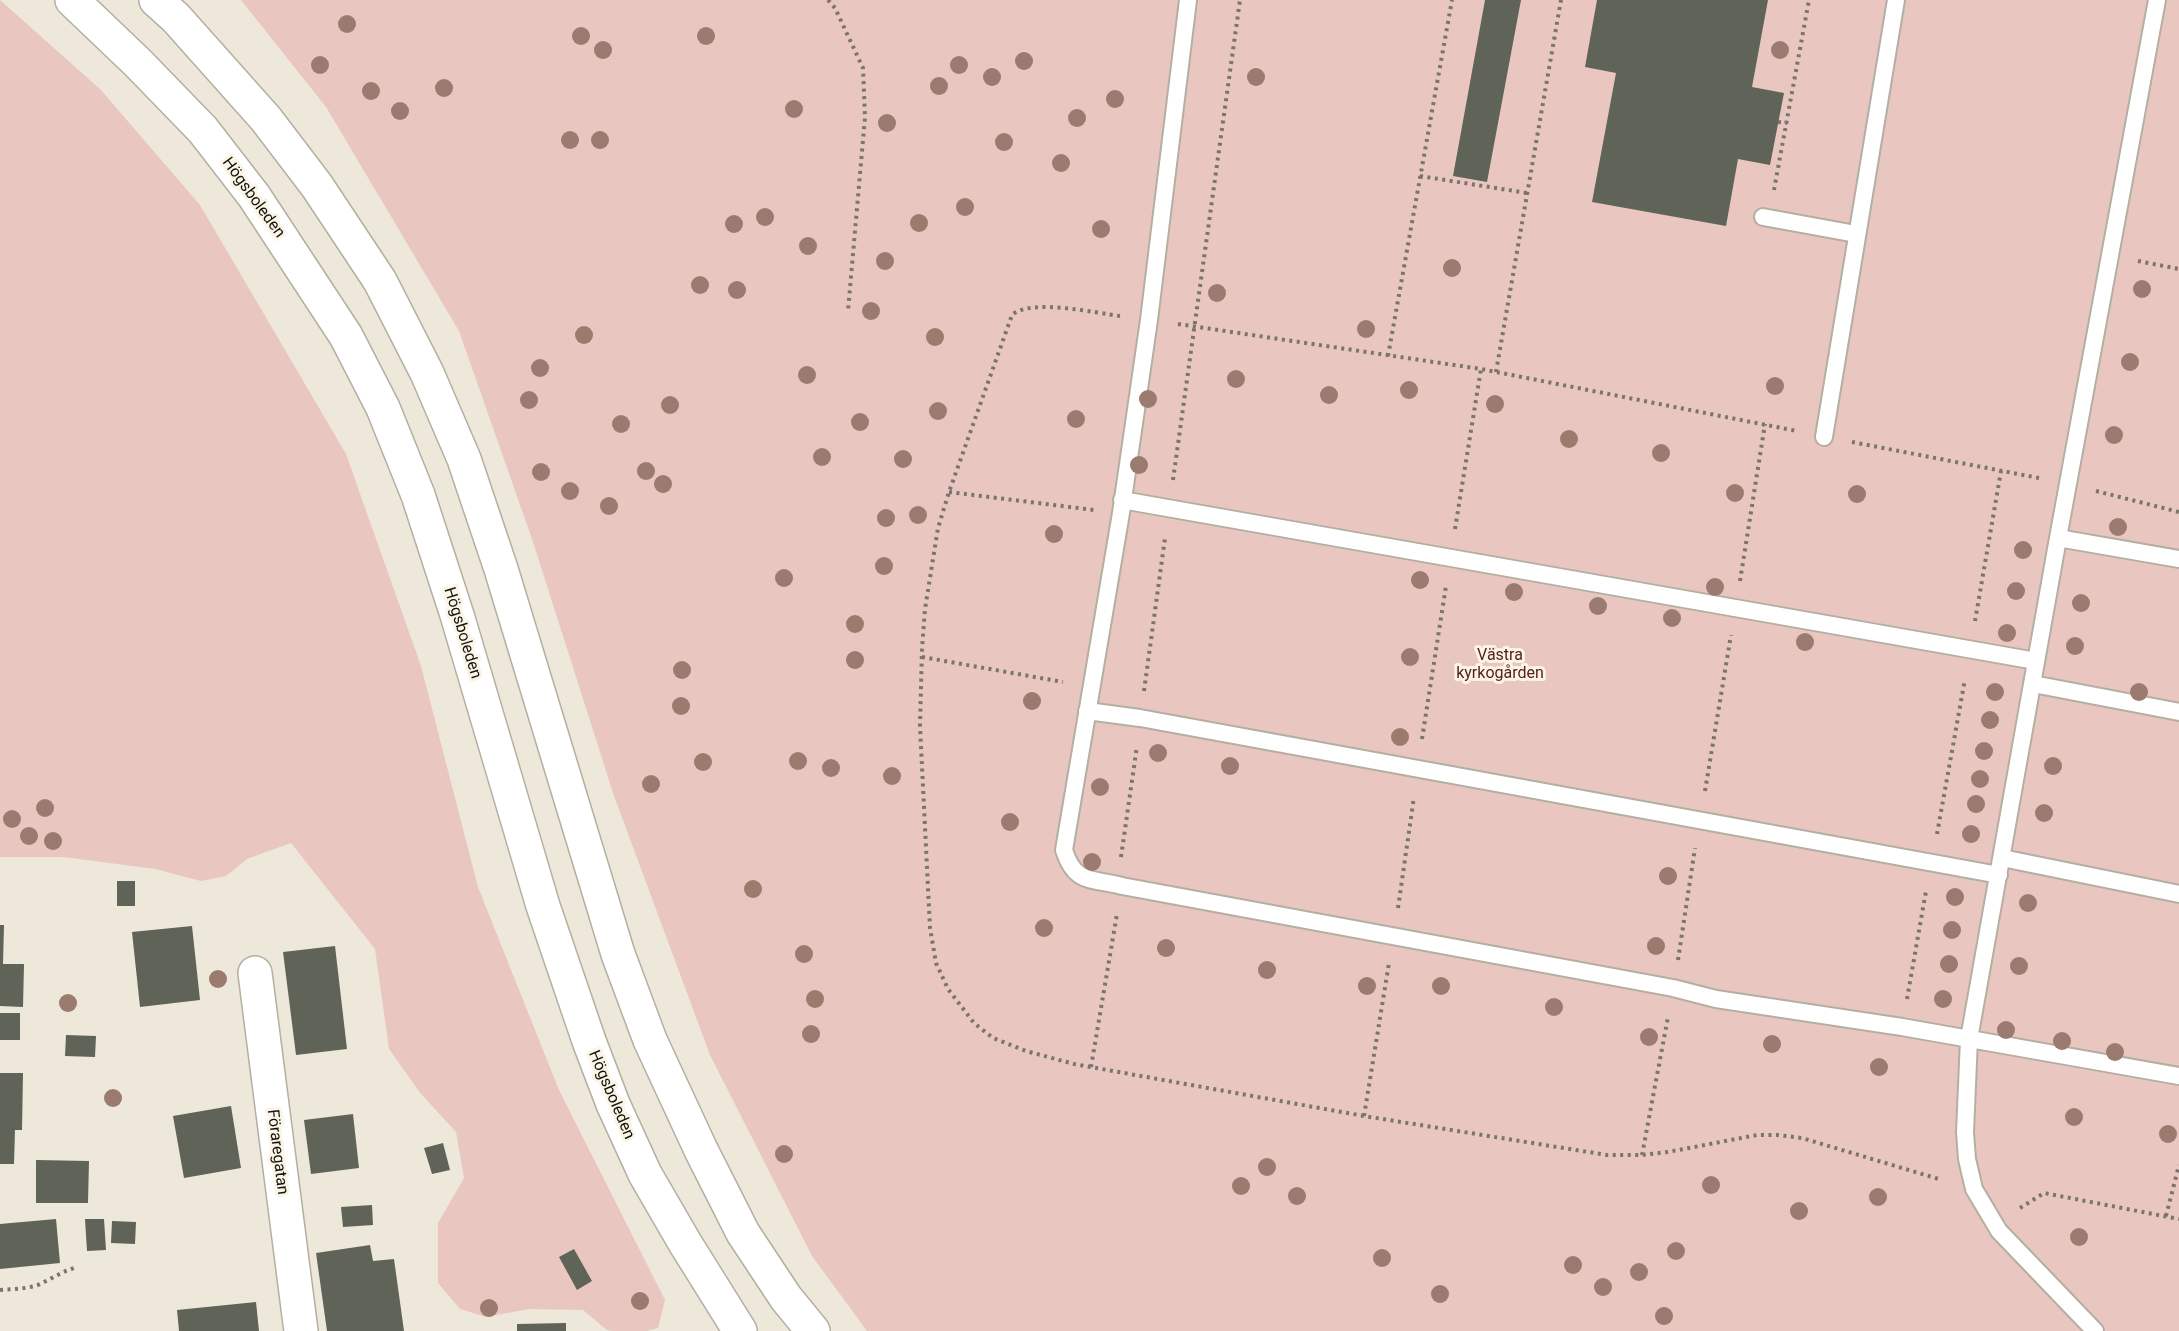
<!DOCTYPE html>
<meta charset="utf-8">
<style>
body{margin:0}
canvas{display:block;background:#ede8da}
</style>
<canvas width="2179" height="1331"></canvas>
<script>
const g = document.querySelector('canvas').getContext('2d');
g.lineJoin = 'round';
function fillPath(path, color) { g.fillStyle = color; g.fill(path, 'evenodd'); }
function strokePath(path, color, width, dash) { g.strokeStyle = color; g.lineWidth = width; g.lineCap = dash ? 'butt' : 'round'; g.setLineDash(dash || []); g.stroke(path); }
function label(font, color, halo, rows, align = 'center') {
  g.font = font + ' Roboto,sans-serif'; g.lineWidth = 6; g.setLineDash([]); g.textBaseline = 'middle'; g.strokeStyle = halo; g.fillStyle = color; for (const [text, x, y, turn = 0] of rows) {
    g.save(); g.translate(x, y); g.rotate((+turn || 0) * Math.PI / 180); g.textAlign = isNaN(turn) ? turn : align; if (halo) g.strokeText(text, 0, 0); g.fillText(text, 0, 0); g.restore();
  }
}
const green = new Path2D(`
 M0 0 101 90 200 205 346 454 421 666 478 887 559 1090 665 1300 658 1328 647 1331H612L607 1330 583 1310 529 1309 486 1317 460 1309 438 1283V1223L464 1178 456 1132 421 1094 389 1049 375 949 291 843 247 859 226 876 201 881 155 869 63 857H0Z
 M241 0H2179V1331H867L812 1256 710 1055 614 796 533 542 459 331 326 107Z`);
const building = new Path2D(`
 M1485 0H1521L1487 182 1453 176Z
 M1597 0H1768L1752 87 1784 93 1770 165 1738 159 1726 226 1592 202 1616 73 1585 67Z
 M117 881H135V906H117Z
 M0 925H4L3 964H24L23 1007 0 1006Z
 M192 926 200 1000 140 1007 132 932Z
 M335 946 347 1049 296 1055 283 952Z
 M0 1013H20V1040H0Z
 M66 1035 96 1036 95 1057 65 1056Z
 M0 1073H23L22 1130H15L14 1164H0Z
 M231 1106 241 1168 184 1178 173 1116Z
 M353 1114 359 1168 311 1174 304 1120Z
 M443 1143 450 1170 432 1174 424 1148Z
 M36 1160 89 1161 88 1203H36Z
 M372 1205 373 1225 343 1227 341 1207Z
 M56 1219 60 1263 0 1269V1224Z
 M85 1219H104L106 1250 87 1251Z
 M112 1221 136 1222 135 1244 111 1243Z
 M370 1245 373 1261 394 1259 404 1331H327L316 1253Z
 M574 1249 592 1281 577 1290 559 1257Z
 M256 1302 259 1331H179L177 1310Z
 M566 1323V1331H517V1324Z`);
const path = new Path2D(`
 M828 0 835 8 863 68 865 117 848 311
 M1778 122 1787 123
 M1420 176 1527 193
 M1774 190 1809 0
 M2138 261 2179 269
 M1120 316C1096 313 1030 298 1012 315L949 492 938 528 925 609 922 649 920 726 930 928 936 963 948 989 974 1023 993 1038 1026 1051 1074 1064 1364 1116 1607 1155H1642L1668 1152 1757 1135H1778L1802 1138 1942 1180
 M1178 324 1481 369 1797 431
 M1388 356 1452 0
 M1496 372 1561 0
 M1852 442 2039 478
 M1173 480 1240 0
 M2096 491 2179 512
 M949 492 1094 510
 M1455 529 1481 369
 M1740 581 1765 424
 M1975 621 2001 471
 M922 657 1063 682
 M1144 691 1165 538
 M1422 739 1446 586
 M1705 791 1731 635
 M1937 834 1965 679
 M1121 857 1137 746
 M1398 908 1414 797
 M1678 960 1695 848
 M1907 999 1926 891
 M1091 1067 1117 914
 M1364 1116 1389 963
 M1642 1155 1668 1017
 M2020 1208 2044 1193 2179 1219
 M2166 1216 2179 1165
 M0 1290C13 1289 26 1289 38 1285 51 1279 63 1271 77 1267`);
const lane = new Path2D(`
 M1188 0 1149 320 1121 513 1064 850C1075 885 1092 878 1122 886L1673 988 1716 999 1902 1027 2179 1076
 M1763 217 1856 234
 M1824 437 1896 0
 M1122 500 2036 661
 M2058 538 2179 559
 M2033 684 2179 712
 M1087 711 1140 718 1999 875
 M2002 858 2179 894
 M2095 1331 1999 1231 1974 1189 1967 1159 1965 1132 1969 1039 2058 538 2157 0`);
const street = new Path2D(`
 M255 973 301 1331`);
const secondary = new Path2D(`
 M72 0 138 63 203 130 254 196 346 336 383 408 418 495 457 615 543 906 589 1041 613 1104 645 1174 685 1243 740 1331
 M156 0 176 18 266 119 317 186 380 281 427 373 464 459 501 569 618 954 650 1040 701 1150 743 1233 786 1298 813 1331`);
const trees = [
 [347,24],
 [581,36],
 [706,36],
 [603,50],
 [1780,50],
 [1024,61],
 [320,65],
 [959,65],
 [992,77],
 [1256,77],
 [939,86],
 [444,88],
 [371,91],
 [1115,99],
 [794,109],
 [400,111],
 [1077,118],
 [887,123],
 [570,140],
 [600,140],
 [1004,142],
 [1061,163],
 [965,207],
 [765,217],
 [919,223],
 [734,224],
 [1101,229],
 [808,246],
 [885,261],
 [1452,268],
 [700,285],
 [2142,289],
 [737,290],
 [1217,293],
 [871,311],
 [1366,329],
 [584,335],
 [935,337],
 [2130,362],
 [540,368],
 [807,375],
 [1236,379],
 [1775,386],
 [1409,390],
 [1329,395],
 [1148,399],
 [529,400],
 [1495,404],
 [670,405],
 [938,411],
 [1076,419],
 [860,422],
 [621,424],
 [2114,435],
 [1569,439],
 [1661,453],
 [822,457],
 [903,459],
 [1139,465],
 [646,471],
 [541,472],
 [663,484],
 [570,491],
 [1735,493],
 [1857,494],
 [609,506],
 [918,515],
 [886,518],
 [2118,527],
 [1054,534],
 [2023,550],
 [884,566],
 [784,578],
 [1420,580],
 [1715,587],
 [2016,591],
 [1514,592],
 [2081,603],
 [1598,606],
 [1672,618],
 [855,624],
 [2007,633],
 [1805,642],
 [2075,646],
 [1410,657],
 [855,660],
 [682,670],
 [1995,692],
 [2139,692],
 [1032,701],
 [681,706],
 [1990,720],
 [1400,737],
 [1984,751],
 [1158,753],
 [798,761],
 [703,762],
 [1230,766],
 [2053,766],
 [831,768],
 [892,776],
 [1980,779],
 [651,784],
 [1100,787],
 [1976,804],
 [45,808],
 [2044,813],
 [12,819],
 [1010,822],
 [1971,834],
 [29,836],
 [53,841],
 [1092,862],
 [1668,876],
 [753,889],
 [1955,897],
 [2028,903],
 [1044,928],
 [1952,930],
 [1656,946],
 [1166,948],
 [804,954],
 [1949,964],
 [2019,966],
 [1267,970],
 [218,979],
 [1367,986],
 [1441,986],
 [815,999],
 [1943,999],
 [68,1003],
 [1554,1007],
 [2006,1030],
 [811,1034],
 [1649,1037],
 [2062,1041],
 [1772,1044],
 [2115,1052],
 [1879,1067],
 [113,1098],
 [2074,1117],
 [2168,1134],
 [784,1154],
 [1267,1167],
 [1711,1185],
 [1241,1186],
 [1297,1196],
 [1878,1197],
 [1799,1211],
 [2079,1237],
 [1676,1251],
 [1382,1258],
 [1573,1265],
 [1639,1272],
 [1603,1287],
 [1440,1294],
 [640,1301],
 [489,1308],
 [1664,1316]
];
const streetNames = [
 ["Högsboleden",253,198,54],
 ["Högsboleden",462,633,73],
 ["Högsboleden",611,1095,67],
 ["Föraregatan",277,1152,83]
];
const parkNames = [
 ["Västra",1500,656],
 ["kyrkogården",1500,674]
];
fillPath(green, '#e9c7c0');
fillPath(building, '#606357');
strokePath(lane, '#b4afa2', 20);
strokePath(street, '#b4afa2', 36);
strokePath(secondary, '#b4afa2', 36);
strokePath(path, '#79756c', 4, [3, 4.5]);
strokePath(lane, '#fff', 16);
strokePath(street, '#fff', 33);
strokePath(secondary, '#fff', 33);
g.fillStyle = '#9b7a6f';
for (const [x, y] of trees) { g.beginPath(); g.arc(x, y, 9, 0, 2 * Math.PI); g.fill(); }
label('16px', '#15130e', '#fbf5e7', streetNames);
label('16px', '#582018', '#fbf5e7', parkNames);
</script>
